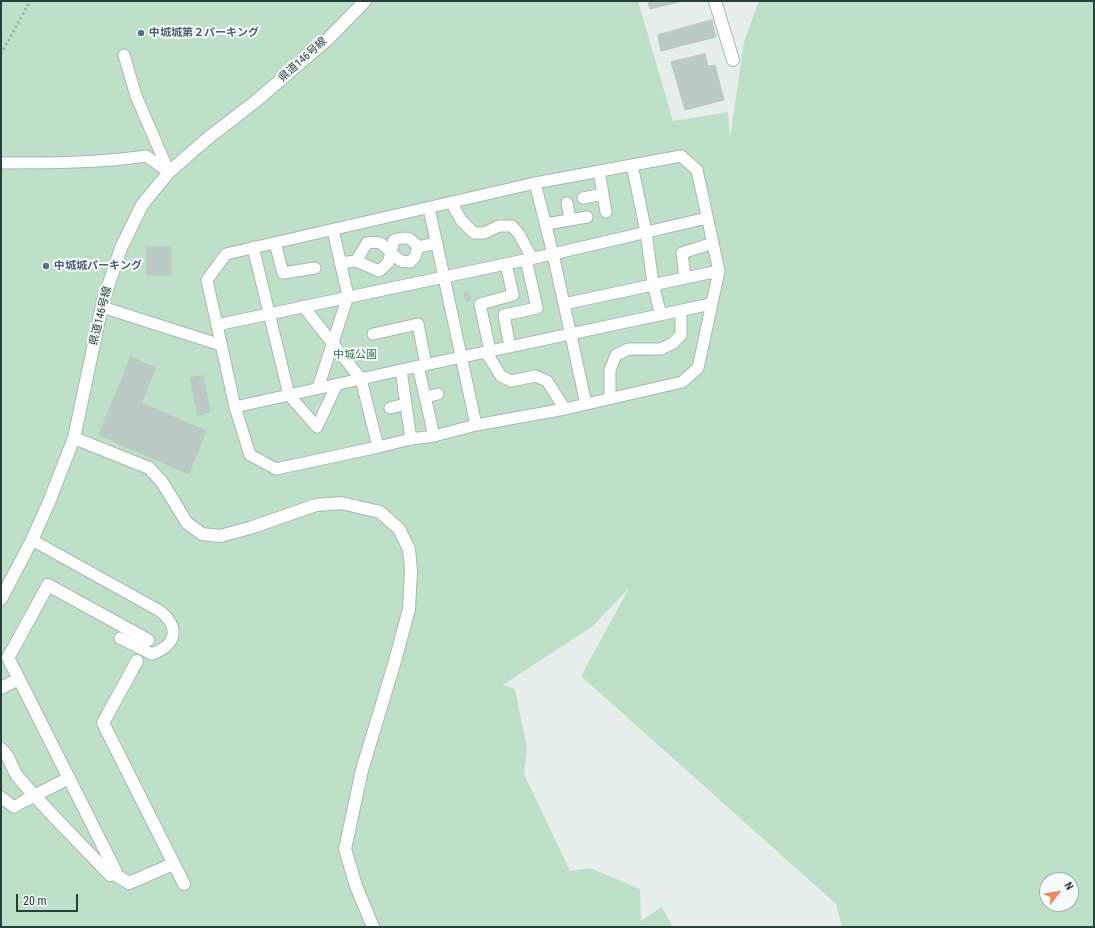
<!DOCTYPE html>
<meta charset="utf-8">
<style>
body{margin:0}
#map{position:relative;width:1095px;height:928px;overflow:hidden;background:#e6efeb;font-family:"Roboto Condensed",sans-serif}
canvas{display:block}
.frame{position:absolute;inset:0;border:2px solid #24423a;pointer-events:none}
.north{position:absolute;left:1039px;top:872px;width:40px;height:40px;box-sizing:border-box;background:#f7fbf9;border:1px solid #a3b1ad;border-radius:50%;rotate:59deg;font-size:11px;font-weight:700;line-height:16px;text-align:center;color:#24423a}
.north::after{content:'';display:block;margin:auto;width:14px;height:18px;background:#f4845f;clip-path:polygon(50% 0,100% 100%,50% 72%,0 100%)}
.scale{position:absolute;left:16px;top:894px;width:62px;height:18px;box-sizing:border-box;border:2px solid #24423a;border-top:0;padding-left:5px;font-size:12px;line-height:14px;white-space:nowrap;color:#24423a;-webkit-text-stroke:3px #f7fbf9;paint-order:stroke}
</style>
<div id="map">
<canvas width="1095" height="928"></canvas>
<div class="frame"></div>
<div class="north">N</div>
<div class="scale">20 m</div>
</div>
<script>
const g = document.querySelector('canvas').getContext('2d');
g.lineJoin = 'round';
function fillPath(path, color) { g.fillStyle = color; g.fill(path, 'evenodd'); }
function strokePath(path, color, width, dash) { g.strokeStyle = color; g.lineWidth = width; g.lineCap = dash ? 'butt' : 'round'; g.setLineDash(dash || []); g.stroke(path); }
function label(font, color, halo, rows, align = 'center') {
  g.font = font + ' "Roboto Condensed","Noto Sans JP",sans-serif'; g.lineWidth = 4; g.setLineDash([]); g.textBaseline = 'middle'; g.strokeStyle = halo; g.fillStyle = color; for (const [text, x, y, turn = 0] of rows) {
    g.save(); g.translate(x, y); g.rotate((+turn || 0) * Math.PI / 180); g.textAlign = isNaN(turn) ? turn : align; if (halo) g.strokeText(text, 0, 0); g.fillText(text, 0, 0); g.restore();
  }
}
const green = new Path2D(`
 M1 1H638L673 121 728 112 730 138 744 42 759 1H1094V927H842L836 904 581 676 629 588 593 626 503 685 515 689 527 748 524 774 570 871 590 868 640 889 641 921 662 907 673 927H1ZM1047 880H1071V904H1047Z`);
const building = new Path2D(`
 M648 1H683L650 9Z
 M712 20 716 37 661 51 658 35Z
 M705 54 708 66 715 65 724 100 685 110 671 62Z
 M147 247H171V275H147Z
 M468 292 471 300 466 302 464 293Z
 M131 357 156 368 141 403 206 431 189 474 99 435Z
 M203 376 210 412 198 415 190 378Z`);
const path = new Path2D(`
 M1 54 30 1`);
const service = new Path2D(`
 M124 55 136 96 169 172
 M681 156 697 170 719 271 698 368 682 382 565 409 476 425 434 436 411 439 378 447 276 469 250 455 235 407 207 280 226 254 535 183Z
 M1 163C50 163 98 163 146 156L169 172
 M632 165 646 232 653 284 661 315
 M599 171 606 212
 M535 183 553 254 586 404
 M583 198 603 194
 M451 202 461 220 474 233H484L499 226H512L519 234 532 258
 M567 203 570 219
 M429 208 476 425
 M546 224 587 217
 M275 243 283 273 315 268
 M253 247 289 395 317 427 337 384
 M356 261 367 243C381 241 382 243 391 253L394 240C407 236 410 237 418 247
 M340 263 356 261 379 271 388 263 391 253 401 261 410 262 415 257 418 247 437 243
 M685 278 719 271
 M564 304 685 278 682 253 713 243
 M303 306 361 379 378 447
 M102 307 221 345
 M217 325 553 254 707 218
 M373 334 418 324 426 365
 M510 347 504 315 537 308 526 259
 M490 351 480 304 513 295 506 264
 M486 352 501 376 511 381 535 376 547 381 565 409
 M418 366 434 436
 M401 370 411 439
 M318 388 348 296 333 230
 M425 397 438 394
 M610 398V370L616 355 628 349H661L673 343 681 335V311
 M235 407 401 370 711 304
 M390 408 406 404
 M32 540 160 611C180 627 177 645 152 654L120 638
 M1 797 14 807 26 800`);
const pedestrian = new Path2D(`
 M137 661 103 723 184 884
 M19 679 8 658 48 585 148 640
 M1 688 19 679 115 870 114 874 110 875C79 842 47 811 18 777 11 768 11 757 1 749
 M26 800 69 778
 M114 874 129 883 173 864`);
const minor = new Path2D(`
 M715 1 733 60
 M74 438 149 468 162 482 187 523 202 534 220 536 250 528 316 505 341 503 380 512 399 529 409 549 411 571 409 609 395 661 362 770 345 849 356 886 373 927`);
const secondary = new Path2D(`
 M1 599 32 540 49 502 74 438 103 301 121 248 142 205 169 172 208 138 256 101 328 39 365 1`);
const markers = [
 [141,33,4,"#5c6f8a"],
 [46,266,4,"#5c6f8a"]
];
const serviceNames = [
 ["中城城第２パーキング",149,33],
 ["中城城パーキング",54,266]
];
const streetNames = [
 ["県道146号線",303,60,-42],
 ["県道146号線",101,316,-76]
];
const parkNames = [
 ["中城公園",355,355]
];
fillPath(green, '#bfe0c8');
fillPath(building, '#bbcac4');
strokePath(building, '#b8c9c2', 1);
strokePath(service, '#a8b8b2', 13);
strokePath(pedestrian, '#a8b8b2', 14);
strokePath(minor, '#a8b8b2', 14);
strokePath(secondary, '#a4bbb3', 14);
strokePath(path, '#86b3a5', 2.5, [2, 3]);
strokePath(service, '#fff', 11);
strokePath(pedestrian, '#fff', 12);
strokePath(minor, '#fff', 12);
strokePath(secondary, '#fff', 12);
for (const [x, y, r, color] of markers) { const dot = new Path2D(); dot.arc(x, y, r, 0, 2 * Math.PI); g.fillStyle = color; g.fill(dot); strokePath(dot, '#f7fbf9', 1.5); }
label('bold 11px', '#4e5e75', '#f7fbf9', serviceNames, 'left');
label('11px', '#24423a', '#f7fbf9', streetNames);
label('11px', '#2d7a4b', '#f7fbf9', parkNames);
</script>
